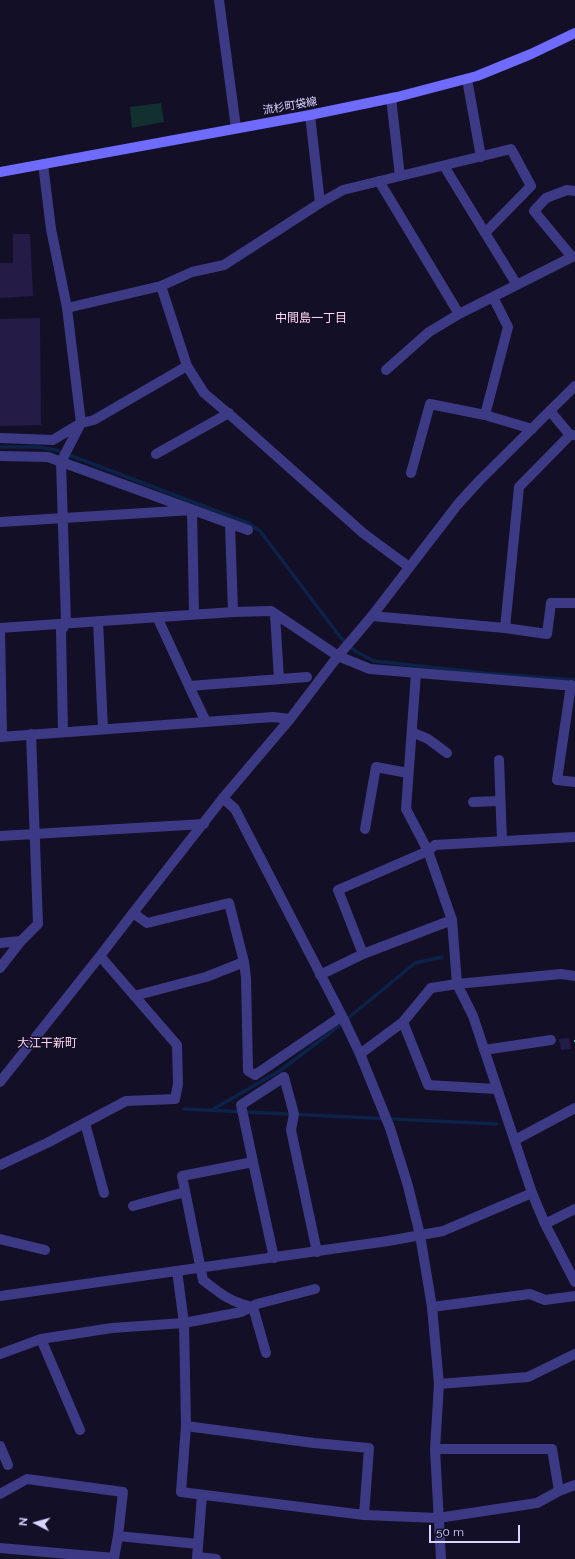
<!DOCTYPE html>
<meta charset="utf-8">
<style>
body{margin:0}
#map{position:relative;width:575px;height:1559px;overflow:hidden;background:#130f26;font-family:Raleway,sans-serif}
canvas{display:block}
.north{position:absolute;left:16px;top:1503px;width:40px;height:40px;-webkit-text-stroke:3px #130f26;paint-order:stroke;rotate:276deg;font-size:11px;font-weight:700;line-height:16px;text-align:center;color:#d9d4ff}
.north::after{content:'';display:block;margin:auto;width:14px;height:18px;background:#d9d4ff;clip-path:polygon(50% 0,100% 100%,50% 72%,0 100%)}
.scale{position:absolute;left:429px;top:1525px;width:91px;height:18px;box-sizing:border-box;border:2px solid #d9d4ff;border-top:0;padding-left:5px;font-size:12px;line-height:14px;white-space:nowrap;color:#d9d4ff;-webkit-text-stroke:3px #130f26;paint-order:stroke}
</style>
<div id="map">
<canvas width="575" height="1559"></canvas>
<div class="north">N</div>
<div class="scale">50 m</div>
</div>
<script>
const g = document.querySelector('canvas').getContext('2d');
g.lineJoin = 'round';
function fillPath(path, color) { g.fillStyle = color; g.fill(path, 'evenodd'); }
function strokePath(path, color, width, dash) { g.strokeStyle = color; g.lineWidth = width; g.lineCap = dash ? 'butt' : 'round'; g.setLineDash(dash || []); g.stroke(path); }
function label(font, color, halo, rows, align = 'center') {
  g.font = font + ' Raleway,"Noto Sans JP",sans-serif'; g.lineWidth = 3; g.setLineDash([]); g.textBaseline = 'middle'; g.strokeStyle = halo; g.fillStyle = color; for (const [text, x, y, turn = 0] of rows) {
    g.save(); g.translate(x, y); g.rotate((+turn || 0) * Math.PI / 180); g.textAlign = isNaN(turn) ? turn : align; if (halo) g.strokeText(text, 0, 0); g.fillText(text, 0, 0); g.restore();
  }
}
const green = new Path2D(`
 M161 103 164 122 132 128 130 107Z`);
const stream = new Path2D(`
 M0 447H38L56 450 248 523 260 531 341 638 355 651 374 661 484 673 575 680
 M184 1109 497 1124
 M212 1110 281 1070 330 1033 415 963 442 957`);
const building = new Path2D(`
 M13 234H30L33 296 0 298V263H13Z
 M40 318 41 425 0 426V319Z
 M569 1038 571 1049 561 1050 559 1039Z`);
const path = new Path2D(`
 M574 1041H575`);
const minor = new Path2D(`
 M219 0 236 128
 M467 79 481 157
 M391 98 400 176
 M43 164 51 229 67 308 161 286 192 272 224 265 320 203 310 115
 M444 166 517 285
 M379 181 459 314
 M320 203 343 190 511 149 531 186 485 233
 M572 257 534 211 546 198 567 190 575 191
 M161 286 187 366 204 393 236 420 363 533 409 567
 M386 370 429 332 459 314 572 257 575 256
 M550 411 570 435H575
 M485 415 508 327 493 297
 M0 438 53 440 81 423 94 420 187 366
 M156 454 229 413
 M0 456 48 457 248 530
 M411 473 430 404 485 415 532 429
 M0 522 192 510 194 614
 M230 524 233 612
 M275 614 279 679
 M372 616 505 628 547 634 551 603H575
 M157 617 189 686
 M98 621 103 729
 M0 628 233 612 271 611 338 656 370 669 575 686
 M505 628 519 487 570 435
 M0 629 2 737
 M416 673 406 809 428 851 452 920 457 984 431 988 403 1022 428 1085 496 1089
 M571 685 557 780 575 782
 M206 722 189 686 307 677
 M63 732 61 631 66 623 61 462 81 423 67 308
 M412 732 428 739 447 753
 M0 737 273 717 290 719
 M499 760 502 841
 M473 802 500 801
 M365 829 376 767 408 773
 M0 836 204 824
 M133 913 147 923 229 903 244 962 206 977 134 996
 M452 920 363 954 338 890 428 851 435 845 575 837
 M0 943 21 941
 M244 962 246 978 248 1071 255 1075 342 1016
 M0 968 21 941 38 924 31 734
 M320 975 363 954
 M575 976 561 974 457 984 473 1016 532 1193 545 1224 575 1282
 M484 1050 551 1040
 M360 1054 403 1022
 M0 1082 100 956 133 913 223 798 290 719 338 656
 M85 1123 104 1193
 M515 1140 575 1108
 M253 1162 241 1105 284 1077 294 1114 291 1130 317 1252
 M0 1165 47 1143 126 1101 175 1099 178 1084 177 1045 100 956
 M133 1206 185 1192
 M545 1224 575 1209
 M0 1239 45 1250
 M177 1271 184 1323 186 1426 181 1492 364 1515 438 1518 537 1503 559 1491 575 1485
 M0 1296 388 1241 443 1231 532 1193
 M432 1307 530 1294 545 1300 575 1296
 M41 1339 80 1430
 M266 1353 253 1307C230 1302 221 1294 203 1280L182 1176 253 1162 274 1258
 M0 1354 41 1339 112 1328 184 1323 241 1312 257 1304 315 1289
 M439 1384 528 1377 575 1354
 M186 1426 314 1443 369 1448 364 1515
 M0 1446 8 1465
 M0 1494 27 1479 123 1492 118 1536 114 1558 0 1548
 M118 1536 198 1544
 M197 1557 216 1559
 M197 1559 202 1495
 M441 1559 435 1449H552L559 1491`);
const tertiary = new Path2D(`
 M338 656 372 616 458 504 480 480 575 386
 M223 798 235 809 342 1016 360 1054 390 1128 408 1186 420 1235 432 1307 439 1384 435 1449`);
const secondary = new Path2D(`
 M0 172 310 115 397 97 477 76 531 54 575 33`);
const streetNames = [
 ["流杉町袋線",290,106,-10]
];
const neighbourhoodNames = [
 ["中間島一丁目",311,318],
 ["大江干新町",47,1043]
];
fillPath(green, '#12302f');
strokePath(stream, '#0c2248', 3.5);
fillPath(building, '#241b47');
strokePath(path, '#2fb8b0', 2, [2, 3]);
strokePath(minor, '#3d3a85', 10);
strokePath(tertiary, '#3d3a85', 10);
strokePath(secondary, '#6f6bff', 10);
label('11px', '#d9d4ff', '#130f26', streetNames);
label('12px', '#ffd6f0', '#130f26', neighbourhoodNames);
</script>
